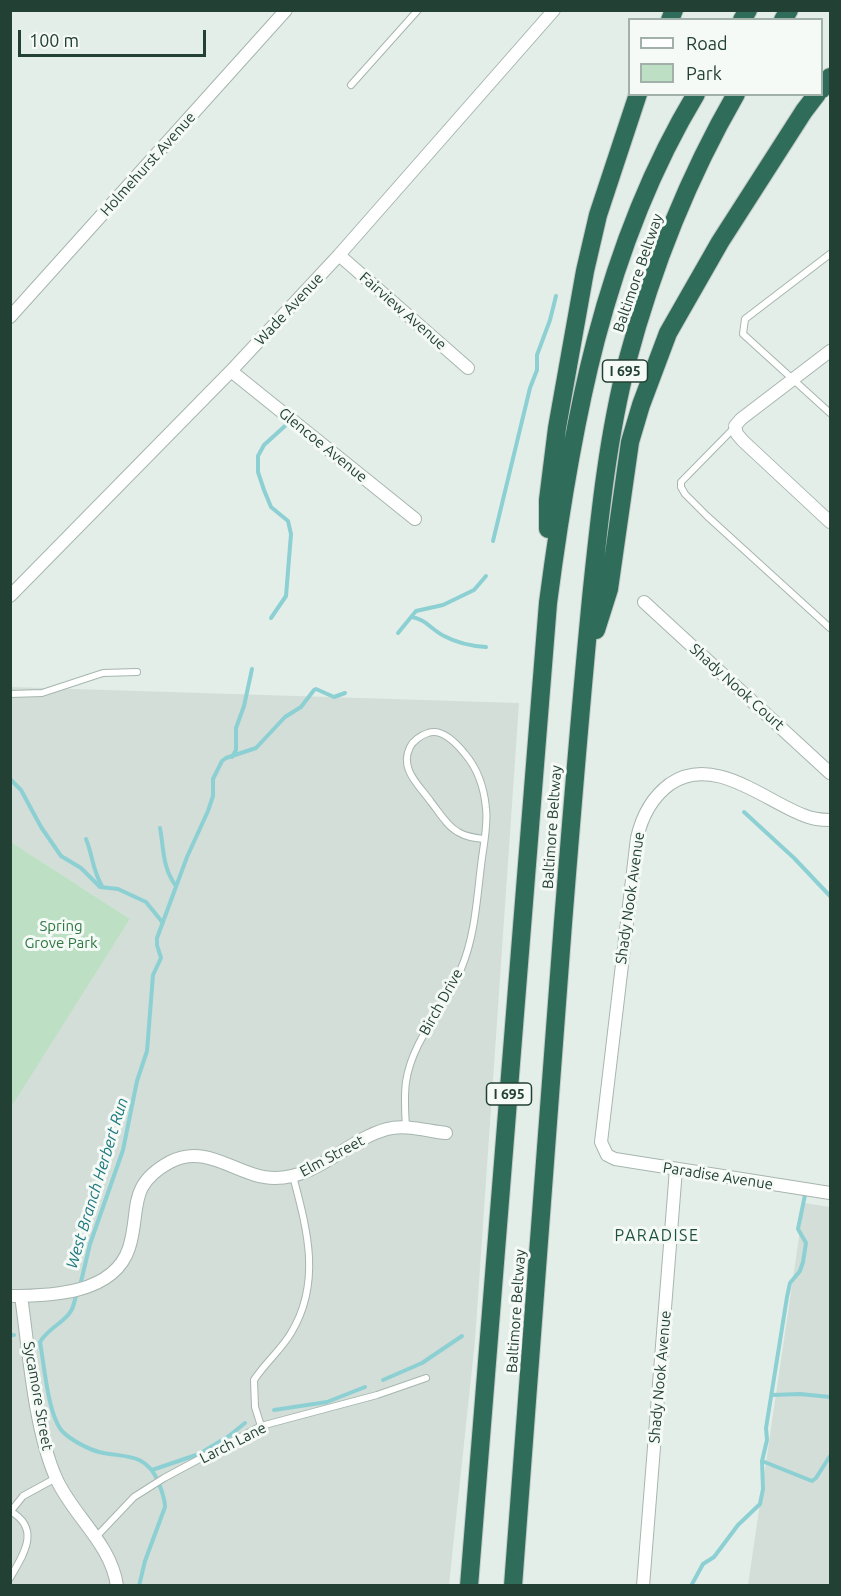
<!DOCTYPE html>
<style>
body{margin:0}
#map{position:relative;width:841px;height:1596px;overflow:hidden;background:#e4eee8;font-family:Ubuntu,sans-serif}
canvas{display:block}
.frame{position:absolute;inset:0;border:12px solid #234035;pointer-events:none}
.legend{position:absolute;left:628px;top:18px;width:195px;height:78px;box-sizing:border-box;background:#f5faf7;border:2px solid #a1b0a9;margin:0;padding:8px 10px;list-style:none;font-size:18px;color:#234035}
.legend li{display:flex;align-items:center;gap:12px;height:30px}
.legend b{width:30px;border:2px solid #a1b0a9}
.scale{position:absolute;left:18px;top:30px;width:188px;height:27px;box-sizing:border-box;border:3px solid #234035;border-top:0;padding-left:8px;font-size:18px;line-height:21px;white-space:nowrap;color:#234035;-webkit-text-stroke:4px #f5faf7;paint-order:stroke}
</style>
<div id="map">
<canvas width="841" height="1596"></canvas>
<div class="frame"></div>
<ul class="legend">
<li><b style="height:8px;background:#fff"></b>Road</li>
<li><b style="height:16px;background:#bddfc3"></b>Park</li>
</ul>
<div class="scale">100 m</div>
</div>
<script>
const g = document.querySelector('canvas').getContext('2d');
g.lineJoin = 'round';
function fillPath(path, color) { g.fillStyle = color; g.fill(path, 'evenodd'); }
function strokePath(path, color, width, dash) { g.strokeStyle = color; g.lineWidth = width; g.lineCap = dash ? 'butt' : 'round'; g.setLineDash(dash || []); g.stroke(path); }
function label(font, color, halo, rows, align = 'center') {
  g.font = font + ' Ubuntu,sans-serif'; g.lineWidth = 6; g.setLineDash([]); g.textBaseline = 'middle'; g.strokeStyle = halo; g.fillStyle = color; for (const [text, x, y, turn = 0] of rows) {
    g.save(); g.translate(x, y); g.rotate((+turn || 0) * Math.PI / 180); g.textAlign = isNaN(turn) ? turn : align; if (halo) g.strokeText(text, 0, 0); g.fillText(text, 0, 0); g.restore();
  }
}
const built = new Path2D(`
 M11 687 519 703 475 1340 449 1585H11L10 1107 130 919 11 842Z
 M804 1203 830 1207V1585H748Z`);
const green = new Path2D(`
 M11 842 130 919 11 1107 10 842Z`);
const stream = new Path2D(`
 M493 541 530 388 537 370V355L550 320 556 296
 M411 617C424 618 432 630 444 636 457 643 471 646 486 647
 M271 618 286 596 291 534 288 521 271 507 264 490 258 472V456L264 445 285 426
 M398 633 416 611 443 605 474 590 486 576
 M232 757 236 750V728L244 706 252 669
 M10 779 21 790 41 827 61 856 81 868 100 887 118 889 146 902 163 923
 M744 812 794 858 830 896
 M160 828C164 849 162 867 176 886
 M86 839C93 856 92 869 102 886
 M80 1286 90 1244 123 1150 137 1081 147 1051 153 975 161 958 157 945V938L187 857 208 811 213 796V779L222 761 226 758 256 748 285 717 301 707 314 690 316 689 334 697 345 693
 M77 1293C75 1298 74 1306 71 1311 63 1324 49 1327 40 1342 44 1363 48 1417 63 1432 71 1440 88 1449 99 1452 125 1458 145 1452 158 1481 161 1489 165 1498 165 1507L145 1561 139 1586
 M10 1335H14
 M383 1380 422 1363 462 1336
 M772 1395 800 1394 830 1397
 M274 1410 327 1402 365 1387
 M762 1461 812 1481 816 1478 830 1456
 M152 1470 199 1454 229 1436 245 1423
 M691 1586 703 1564 714 1557 738 1525 760 1504 763 1489 762 1461 767 1440 766 1428 787 1297 790 1283 800 1271 803 1262 806 1243 798 1229 805 1195`);
const lane = new Path2D(`
 M351 85 418 10
 M830 254 745 319 743 334 830 413
 M735 427 681 482V487L685 494 707 516 830 628
 M10 694 42 693 103 673 137 672
 M406 1127C405 1112 404 1097 406 1082 412 1040 445 1007 461 969 476 934 477 894 482 858 484 842 488 824 486 808 484 788 478 769 465 754 457 744 442 728 428 733 421 735 413 741 410 747 399 769 419 785 431 802 439 812 447 826 458 832 466 837 475 838 484 839
 M261 1426 255 1407 254 1380C265 1363 281 1350 291 1333 322 1282 307 1229 293 1176
 M10 1511C42 1529 23 1555 10 1578
 M11 1511 23 1496 56 1478
 M96 1537 134 1497 164 1478 261 1426 377 1395 426 1378`);
const street = new Path2D(`
 M339 255 468 368
 M10 317 286 10
 M830 351 741 419 735 426 737 434 743 441 830 522
 M231 371 415 519
 M10 596 231 371 339 255 554 10
 M644 602 830 773
 M830 820C821 820 812 819 803 815 764 800 713 754 670 784 651 798 642 816 637 838L601 1142 607 1155 615 1159 830 1193
 M10 1296C51 1296 114 1294 129 1248 141 1210 126 1186 170 1162 208 1142 238 1178 275 1178 318 1178 347 1140 387 1129 405 1124 427 1131 446 1133
 M21 1296C29 1351 34 1428 56 1478 72 1515 111 1543 117 1586
 M643 1586 676 1169`);
const highway = new Path2D(`
 M670 20 674 10
 M742 20 748 10
 M783 20 789 10
 M822 89 830 77
 M548 529V500L557 428 585 271 598 215 638 94
 M596 630 609 589 630 442 641 405 668 333 720 242 804 111 817 94
 M469 1586 548 603C571 427 603 248 696 94
 M513 1586C530 1365 547 1144 563 923 572 811 581 700 592 589 600 513 608 436 627 362 652 268 687 179 736 94`);
const shields = [
 [625,371,45],
 [509,1094,45]
];
const shieldNames = [
 ["I 695",625,371],
 ["I 695",509,1094]
];
const streetNames = [
 ["Holmehurst Avenue",148,164,-48],
 ["Baltimore Beltway",638,273,-71],
 ["Wade Avenue",289,309,-47],
 ["Fairview Avenue",403,311,41],
 ["Glencoe Avenue",323,445,39],
 ["Shady Nook Court",737,687,42],
 ["Baltimore Beltway",552,827,-86],
 ["Shady Nook Avenue",630,898,-82],
 ["Birch Drive",441,1002,-61],
 ["Elm Street",332,1156,-28],
 ["Paradise Avenue",718,1176,9],
 ["Baltimore Beltway",516,1311,-86],
 ["Shady Nook Avenue",660,1377,-85],
 ["Sycamore Street",38,1396,80],
 ["Larch Lane",233,1443,-27]
];
const parkNames = [
 ["Spring",61,926],
 ["Grove Park",61,943]
];
const waterNames = [
 ["West Branch Herbert Run",97,1183,-73]
];
const neighbourhoodNames = [
 ["PARADISE",657,1236]
];
fillPath(built, '#d2ded7');
fillPath(green, '#bddfc3');
strokePath(stream, '#8dd0d3', 4);
strokePath(lane, '#a6b6af', 8);
strokePath(street, '#a6b6af', 14);
strokePath(highway, '#c1cac6', 20);
strokePath(lane, '#fff', 6);
strokePath(street, '#fff', 12);
strokePath(highway, '#2f6c59', 18);
for (const [x, y, w] of shields) { const box = new Path2D(); box.roundRect(x - w / 2, y - 11, w, 22, 4.5); g.fillStyle = '#f5faf7'; g.fill(box); strokePath(box, '#234035', 1.5); }
label('bold 14px', '#234035', null, shieldNames);
label('15px', '#234035', '#f5faf7', streetNames);
label('15px', '#2d7741', '#f5faf7', parkNames);
label('italic 16px', '#1c787d', '#f5faf7', waterNames);
g.letterSpacing = '1.5px';
label('16px', '#1f5240', '#f5faf7', neighbourhoodNames);
g.letterSpacing = '0px';
</script>
